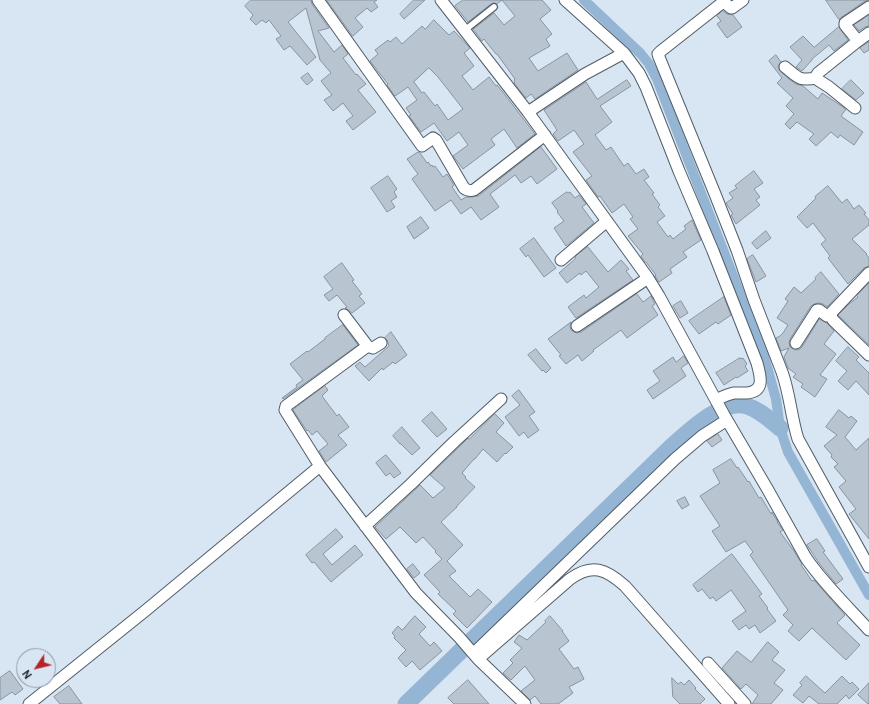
<!DOCTYPE html>
<style>
body{margin:0}
#map{position:relative;width:869px;height:704px;overflow:hidden;background:#d8e5f2;font-family:Cabin,sans-serif}
canvas{display:block}
.north{position:absolute;left:16px;top:648px;width:40px;height:40px;box-sizing:border-box;background:#d8e5f2;border:1px solid #8c96a0;border-radius:50%;rotate:235deg;font-size:11px;font-weight:700;line-height:16px;text-align:center;color:#1b2024}
.north::after{content:'';display:block;margin:auto;width:14px;height:18px;background:#b5242a;clip-path:polygon(50% 0,100% 100%,50% 72%,0 100%)}
</style>
<div id="map">
<canvas width="869" height="704"></canvas>
<div class="north">N</div>
</div>
<script>
const g = document.querySelector('canvas').getContext('2d');
g.lineJoin = 'round';
function strokePath(path, color, width, dash) { g.strokeStyle = color; g.lineWidth = width; g.lineCap = dash ? 'butt' : 'round'; g.setLineDash(dash || []); g.stroke(path); }
function fillPath(path, color) { g.fillStyle = color; g.fill(path, 'evenodd'); }
const canal = new Path2D(`
 M584 0 641 54 649 64 657 79 764 356 776 399 780 428 788 452 869 595`);
const river = new Path2D(`
 M406 704 669 449C686 434 722 398 747 406 760 410 770 420 780 428`);
const building = new Path2D(`
 M251 0H311L312 4 329 28 318 31 334 52 342 45 348 54 343 58 356 75 357 74 366 84 358 90 376 112 353 130 346 121 353 116 343 103 333 111 324 100 332 95 321 81 331 73 320 60 306 8 288 22 316 57 307 65 290 46 284 50 276 39 281 36 269 20 266 23 262 20 256 25 250 19 253 15 245 6Z
 M327 0H377L374 2 378 7 371 12 367 8 355 18 363 27 353 36Z
 M414 0H425L404 19 400 14Z
 M463 0H542L551 10 540 19 552 34 546 39 550 46 529 58 538 71 567 53 578 70 535 99 531 94 526 98 514 83 515 82 514 80 515 79 497 54H496L484 39 482 41 473 29 494 13 504 25 515 16 502 0 497 4 494 3 491 4 468 22 455 6Z
 M826 0H869L865 1 839 19Z
 M723 11 727 14 733 15 742 27 727 38 717 24 721 21 717 16Z
 M869 15V26L865 27 859 31 854 25Z
 M434 20 449 35 454 31 470 48 464 53 474 66 462 76 473 90 489 77 496 86 497 85 502 91 535 134 517 148 504 129 491 139 495 145 463 169 453 156 468 145 459 132 447 141 434 123 421 132 409 116 411 115 406 108 417 100 408 87 395 96 387 85 388 84 370 61 378 54 375 50 388 40 390 42 396 37 402 44 422 26 425 29ZM429 68 438 77 463 109 448 120 437 104 435 106 424 92 422 93 414 82Z
 M839 27 848 40 834 51 829 45 812 59V60L802 71 796 67 802 60 790 47 803 36 814 47Z
 M869 42V50L864 53 860 48Z
 M776 55 781 62 778 66 779 70 789 79 796 84 803 86 818 99 822 93 846 109 841 116 863 132 854 145 840 135 838 138 831 132 816 146 809 139 814 134 797 122 790 129 785 124 794 114 786 106 793 98 777 83 782 78 769 61Z
 M308 73 313 80 307 85 301 78Z
 M627 80 631 86 600 106 612 122 595 135 606 150 611 147 624 166 628 163 636 174 644 169 649 177 644 180 654 193 652 194 660 205 658 207 665 216 657 222 668 237 670 235 673 239 686 229 684 226 692 220 701 240 683 252 687 257 670 269 672 273 659 282 655 276 656 275 646 262H645L641 256 643 254 628 236 638 229 630 219 633 217 624 204 612 213 600 196 598 197 586 180 592 176 573 152 584 144 574 130 558 141 553 134 557 130 544 110 586 82 597 99Z
 M851 80 864 93 856 100 842 89Z
 M541 147 557 169 537 184 531 176 521 183 515 175 490 194 499 207 481 220 471 207 461 214 451 200 435 211 412 179 418 174 407 159 418 152 420 153 427 163 428 162 431 166 432 165 433 167 435 166 443 177 447 174 454 185 452 187 461 200 466 197H472L478 196Z
 M754 171 763 183 754 189 760 197 756 200 760 205 736 224 731 215 733 214 726 203 733 198 729 193 737 188 735 186Z
 M388 176 397 189 394 192 397 197 391 201 395 207 387 212 371 188Z
 M828 186 842 203 847 199 854 209 859 205 866 213 864 214 869 220V225L852 239 867 254H866L869 258V266L864 268 848 284 828 258 830 256 821 244 826 240 813 223 807 228 797 217 816 198 815 197Z
 M567 192 568 193 570 192 575 198 579 195 586 204 582 207 594 223 566 246 554 228 564 221 557 212 558 211 552 203Z
 M421 217 429 228 414 239 407 227Z
 M766 231 771 238 757 249 752 243Z
 M534 238 556 268 544 277 528 255 526 257 520 249Z
 M588 247 608 272 621 260 629 269 626 271 633 280 576 318 568 307 584 295 586 298 599 287 586 271 581 275 580 273 567 283 559 273 576 258 575 257Z
 M753 255 766 276 756 282 747 259Z
 M342 263 354 280 352 281 362 294 359 296 365 303 352 313 347 309 345 308 347 307 337 295 329 301 324 295 333 289 324 277Z
 M821 272 839 294 827 307 823 304 819 303 814 304 811 306 790 339 789 342 790 347 793 349 796 350 800 349 802 347 819 319 827 323 834 331 824 344 836 354 820 375 827 379 815 397 801 387 803 384 793 377 796 374 788 368 784 357 789 348 781 351 776 338 780 336 783 333 788 325 777 318 788 301 785 299 794 287 801 293 816 279 815 278Z
 M869 283V345L838 315 849 304 858 297 857 296Z
 M637 294 643 302 651 296 655 304 652 306 658 315 627 338 621 330 593 350 594 351 582 361 578 355 566 364 559 356 561 355 548 339 571 322 570 326 571 330 574 332 577 333 581 332Z
 M724 297 731 315 718 324 716 322 699 334 689 321Z
 M681 301 688 313 680 318 673 306Z
 M343 325 358 345 283 399 282 398 297 387 296 385 303 380 290 364 307 351 308 352 325 339V338Z
 M391 332 407 355 395 364 393 362 383 370 382 368 369 381 355 366 360 362 365 367 389 346 387 340 385 338Z
 M848 347 859 357 856 360 869 373V395L856 381 848 390 838 381 847 371 836 361Z
 M536 349 551 368 546 373 543 370 542 371 528 355Z
 M684 356 688 363 681 368 686 376 653 399 647 390 660 381 653 371 673 357 676 362Z
 M740 358V359L743 358 747 364 745 366 748 371 737 378 736 377 724 385 716 373Z
 M325 386 328 390 322 396 337 416 339 414 349 427 338 435 347 445 326 462 319 451 328 444 317 431 312 435 308 430 307 431 293 410Z
 M519 390 535 412 529 416 539 430 528 438 524 432 519 436 505 417 520 405 512 396Z
 M839 410 849 418 851 416 857 421 845 437 856 450 869 438V539L849 514 856 509 839 487 846 481 834 467 838 464 831 457 832 455 824 446 837 435 826 427Z
 M432 412 447 429 437 437 422 421Z
 M495 414 504 423 496 432 513 447 506 454 505 453 497 462 483 449 475 459H474L462 473 466 477 465 478 475 487 456 507H457L441 522 463 545 447 561 456 571 449 576 470 597 478 589 492 602 467 628 453 614 456 611 438 594 440 592 424 575 442 559 435 552 436 551 423 537 416 543 400 527 386 539 375 527 420 485 433 498 445 488 430 475 459 447 468 438 469 439Z
 M402 427 420 448 412 455 401 444H400L393 436Z
 M718 434 722 440 712 447 707 441Z
 M386 455 401 473 394 478 390 473 386 476 376 463Z
 M731 459 737 468 738 467 748 482 749 481 759 498 761 497 771 514 772 512 773 514 778 522H777L783 530 780 532 794 551 802 564 801 565 812 581 814 580 845 615 837 623 860 645 846 660 812 628 799 641 788 631 793 625 783 615 788 610 750 555 753 552 745 541 726 552 712 531 720 526 700 496 720 483 713 470Z
 M685 497 689 505 682 509 677 501Z
 M336 529 343 537 323 554 332 565 355 545 363 555 331 582 314 562 312 563 306 555Z
 M817 539 825 551 823 552 843 579 836 584 819 563 807 545Z
 M732 554 762 594 759 596 768 608 767 609 776 621 760 633 755 625 749 629 746 625 739 630 732 621 746 611 731 590 716 601 713 597 710 599 702 589 698 592 693 585Z
 M413 564 420 573 414 578 407 569Z
 M415 616 426 627 419 634 430 646 434 642 442 651 420 670 412 661 406 667 398 658 406 650 394 638 395 636 392 633 398 626 402 630Z
 M550 616 563 631H562L569 641 559 649 574 669 578 667 584 679 569 687 573 693 558 704H541L535 696 530 700 521 691 535 680 525 666 511 680 503 673 513 663 510 660 522 648 514 642 519 635 527 640 546 622 545 621Z
 M768 642 779 652 772 660 785 670 774 683 783 690 771 704H752L758 695 746 684 741 689 722 668 737 651 751 662Z
 M10 671 23 689 15 695 12 692 0 700V678Z
 M806 676 825 693 842 676 850 684 852 682 859 689 849 699 846 695 837 704H819L809 696 803 703 793 695 802 685 800 683Z
 M672 678 678 684 681 682 684 685 689 680 696 688 695 689 705 699 700 704H680L673 697Z
 M468 680 489 704H454L448 698Z
 M869 683V704H868L858 695Z
 M69 686 82 704H60L54 697Z`);
const service = new Path2D(`
 M465 30 494 7`);
const minor = new Path2D(`
 M318 0 422 146 433 138 436 140 464 188C468 191 470 191 474 190L545 135
 M441 0 528 112 648 278 659 296 724 415 768 490 806 558C824 584 848 607 869 630
 M565 0 624 53 639 73 646 87 679 171 713 251 757 363C760 375 766 391 747 393 742 393 738 393 734 393 728 394 722 397 716 400
 M743 0 732 8H731L725 3H722L661 51 658 54 659 57 715 194 737 250 754 300 782 372C790 394 791 417 798 439L869 567
 M858 41 845 25V23L869 7
 M785 67C799 78 798 81 817 78
 M855 108 829 87 818 80 816 76 818 73 858 41 869 33
 M528 112 585 74 624 53
 M561 260 607 221
 M869 273 832 312 831 316 833 320 869 355
 M344 315 366 344 365 348 286 406 285 410 320 466 416 593 459 637 478 659 525 704
 M577 326 648 278
 M796 343 817 310H819L827 316H831
 M366 346 373 348 381 343
 M365 526 411 484 454 442 501 399
 M474 653 675 459 702 436 727 420
 M478 659 570 579C592 563 606 569 625 586L729 704
 M708 663 745 704
 M29 704 145 611 320 466`);
strokePath(canal, '#95b5d4', 10);
strokePath(river, '#95b5d4', 17);
fillPath(building, '#b8c4d0');
strokePath(building, '#8894a0', 1);
strokePath(service, '#525d67', 8);
strokePath(minor, '#525d67', 13);
strokePath(service, '#fff', 5.5);
strokePath(minor, '#fff', 11);
</script>
